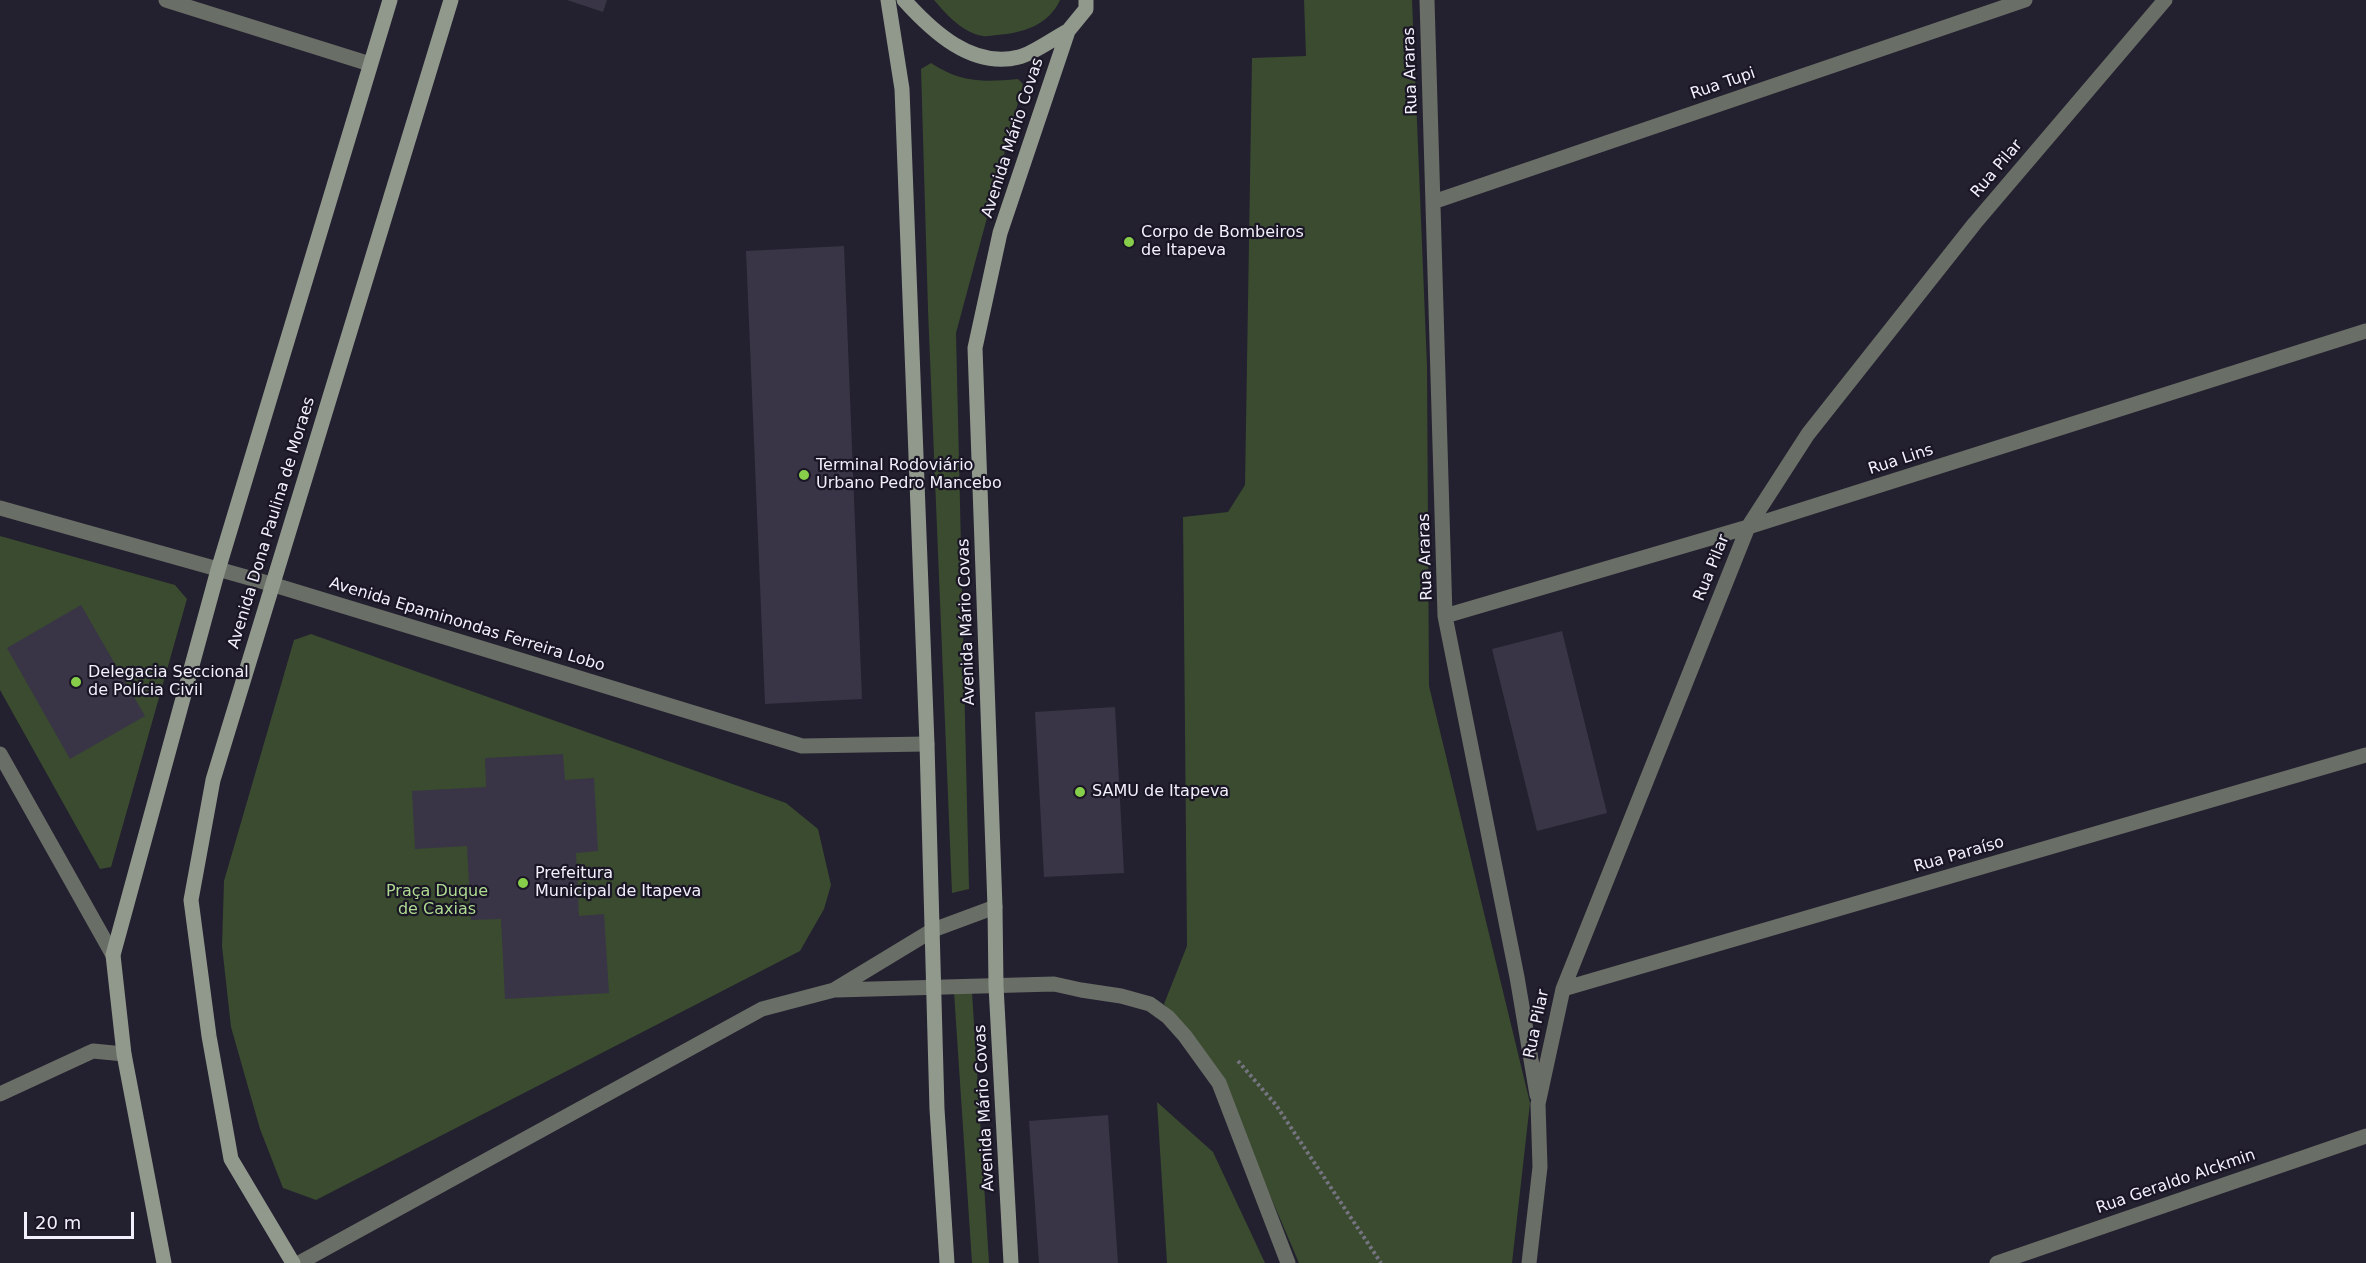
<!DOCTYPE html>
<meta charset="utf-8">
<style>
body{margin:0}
#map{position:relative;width:2366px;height:1263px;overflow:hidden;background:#23202f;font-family:"DejaVu Sans",sans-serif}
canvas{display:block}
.scale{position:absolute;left:24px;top:1212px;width:110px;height:27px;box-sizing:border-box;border:3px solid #f2f0fb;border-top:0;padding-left:8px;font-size:18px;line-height:21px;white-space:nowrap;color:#f2f0fb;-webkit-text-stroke:4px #1a1625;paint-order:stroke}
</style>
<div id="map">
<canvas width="2366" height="1263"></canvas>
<div class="scale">20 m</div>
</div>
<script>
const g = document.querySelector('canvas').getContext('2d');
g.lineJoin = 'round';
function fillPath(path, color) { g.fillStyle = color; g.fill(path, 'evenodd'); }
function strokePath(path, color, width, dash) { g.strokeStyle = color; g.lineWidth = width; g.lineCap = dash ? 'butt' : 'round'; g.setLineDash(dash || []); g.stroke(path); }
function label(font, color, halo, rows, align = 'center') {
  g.font = font + ' "DejaVu Sans",sans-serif'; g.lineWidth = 4.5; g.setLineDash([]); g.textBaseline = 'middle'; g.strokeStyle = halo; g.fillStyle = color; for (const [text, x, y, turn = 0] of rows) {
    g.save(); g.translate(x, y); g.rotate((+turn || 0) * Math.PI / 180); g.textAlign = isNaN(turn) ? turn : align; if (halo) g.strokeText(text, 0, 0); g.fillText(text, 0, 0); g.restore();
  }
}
const green = new Path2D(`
 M934 0H1060C1049 25 1023 33 997 35 993 35 987 37 983 36 963 33 947 15 934 0Z
 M1304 0H1412L1427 366 1429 686 1530 1103 1512 1263H1299L1216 1069 1164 1004 1187 946 1183 517 1228 512 1245 485 1252 58 1306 56Z
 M931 63C961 83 983 82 1018 79L1023 84 956 333 969 889 952 893 928 310 921 69Z
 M0 536 175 585 187 599 111 867 100 869 0 690Z
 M311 634 786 803 818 829 831 885 824 909 800 951 316 1200 283 1188 260 1129 231 1027 222 946 224 881 294 640Z
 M954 992H972L989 1263H972Z
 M1157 1102 1213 1152 1265 1263H1167Z`);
const building = new Path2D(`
 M567 0H607L603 12Z
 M844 246 862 699 765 704 746 251Z
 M81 605 145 716 70 759 7 648Z
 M1562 631 1607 813 1537 831 1492 649Z
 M1115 707 1124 873 1044 877 1035 712Z
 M563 754 565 780 594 778 598 851 576 853 579 916 604 914 609 993 505 999 501 919 471 920 467 846 415 849 412 791 486 787 485 758Z
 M1108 1115 1118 1263H1039L1029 1121Z`);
const path = new Path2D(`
 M1238 1061 1276 1105 1381 1263`);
const street = new Path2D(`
 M166 0 370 64
 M1427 0 1445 616 1517 977 1537 1095
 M1433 202 2025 0
 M0 508 271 584 802 746 927 744
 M1445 616 1748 527 2366 331
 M0 754 113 955
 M1563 989 2366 755
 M836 990 1054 984 1081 990 1121 996 1150 1004 1168 1017 1185 1036 1219 1083 1288 1263
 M0 1094 93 1051 124 1054
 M299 1263 762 1009 834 990 933 930 995 907
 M1529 1263 1540 1167 1538 1104 1563 989 1748 527 1808 434 1975 223 2165 0
 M1997 1263 2366 1136`);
const secondary = new Path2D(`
 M888 0 902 89 927 744 937 1109 947 1263
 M904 0C932 31 972 69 1019 57 1033 54 1054 38 1068 31
 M164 1263 124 1054 113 955 218 570 390 0
 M293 1263 231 1159 209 1036 191 900 213 780 451 0
 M1011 1263 996 986 995 907 975 348 1000 233 1068 31 1086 9V0`);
const markers = [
 [1129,242,6,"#87cf4b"],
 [804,475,6,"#87cf4b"],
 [76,682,6,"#87cf4b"],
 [1080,792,6,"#87cf4b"],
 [523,883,6,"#87cf4b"]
];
const streetNames = [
 ["Rua Araras",1411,71,-92],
 ["Rua Tupi",1723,84,-19],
 ["Avenida Mário Covas",1013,138,-72],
 ["Rua Pilar",1997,169,-50],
 ["Rua Lins",1901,460,-18],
 ["Avenida Dona Paulina de Moraes",272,523,-73],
 ["Rua Araras",1426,557,-92],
 ["Rua Pilar",1712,568,-68],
 ["Avenida Mário Covas",967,622,-92],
 ["Avenida Epaminondas Ferreira Lobo",467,625,17],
 ["Rua Paraíso",1959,855,-16],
 ["Rua Pilar",1537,1024,-78],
 ["Avenida Mário Covas",985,1108,-93],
 ["Rua Geraldo Alckmin",2176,1182,-19]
];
const poiNames = [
 ["Corpo de Bombeiros",1141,233],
 ["de Itapeva",1141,251],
 ["Terminal Rodoviário",816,466],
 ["Urbano Pedro Mancebo",816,484],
 ["Delegacia Seccional",88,673],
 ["de Polícia Civil",88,691],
 ["SAMU de Itapeva",1092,792],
 ["Prefeitura",535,874],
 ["Municipal de Itapeva",535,892]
];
const parkNames = [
 ["Praça Duque",437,892],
 ["de Caxias",437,910]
];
fillPath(green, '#3a4b2f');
fillPath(building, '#393546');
strokePath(path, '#767481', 4, [3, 3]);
strokePath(street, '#696e66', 15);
strokePath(secondary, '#91998d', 15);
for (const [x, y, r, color] of markers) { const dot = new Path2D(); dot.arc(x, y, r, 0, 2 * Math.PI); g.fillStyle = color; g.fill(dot); strokePath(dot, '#1a1625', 2); }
label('16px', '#f2f0fb', '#1a1625', streetNames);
label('16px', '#f2f0fb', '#1a1625', poiNames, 'left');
label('16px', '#aedb91', '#1a1625', parkNames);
</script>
